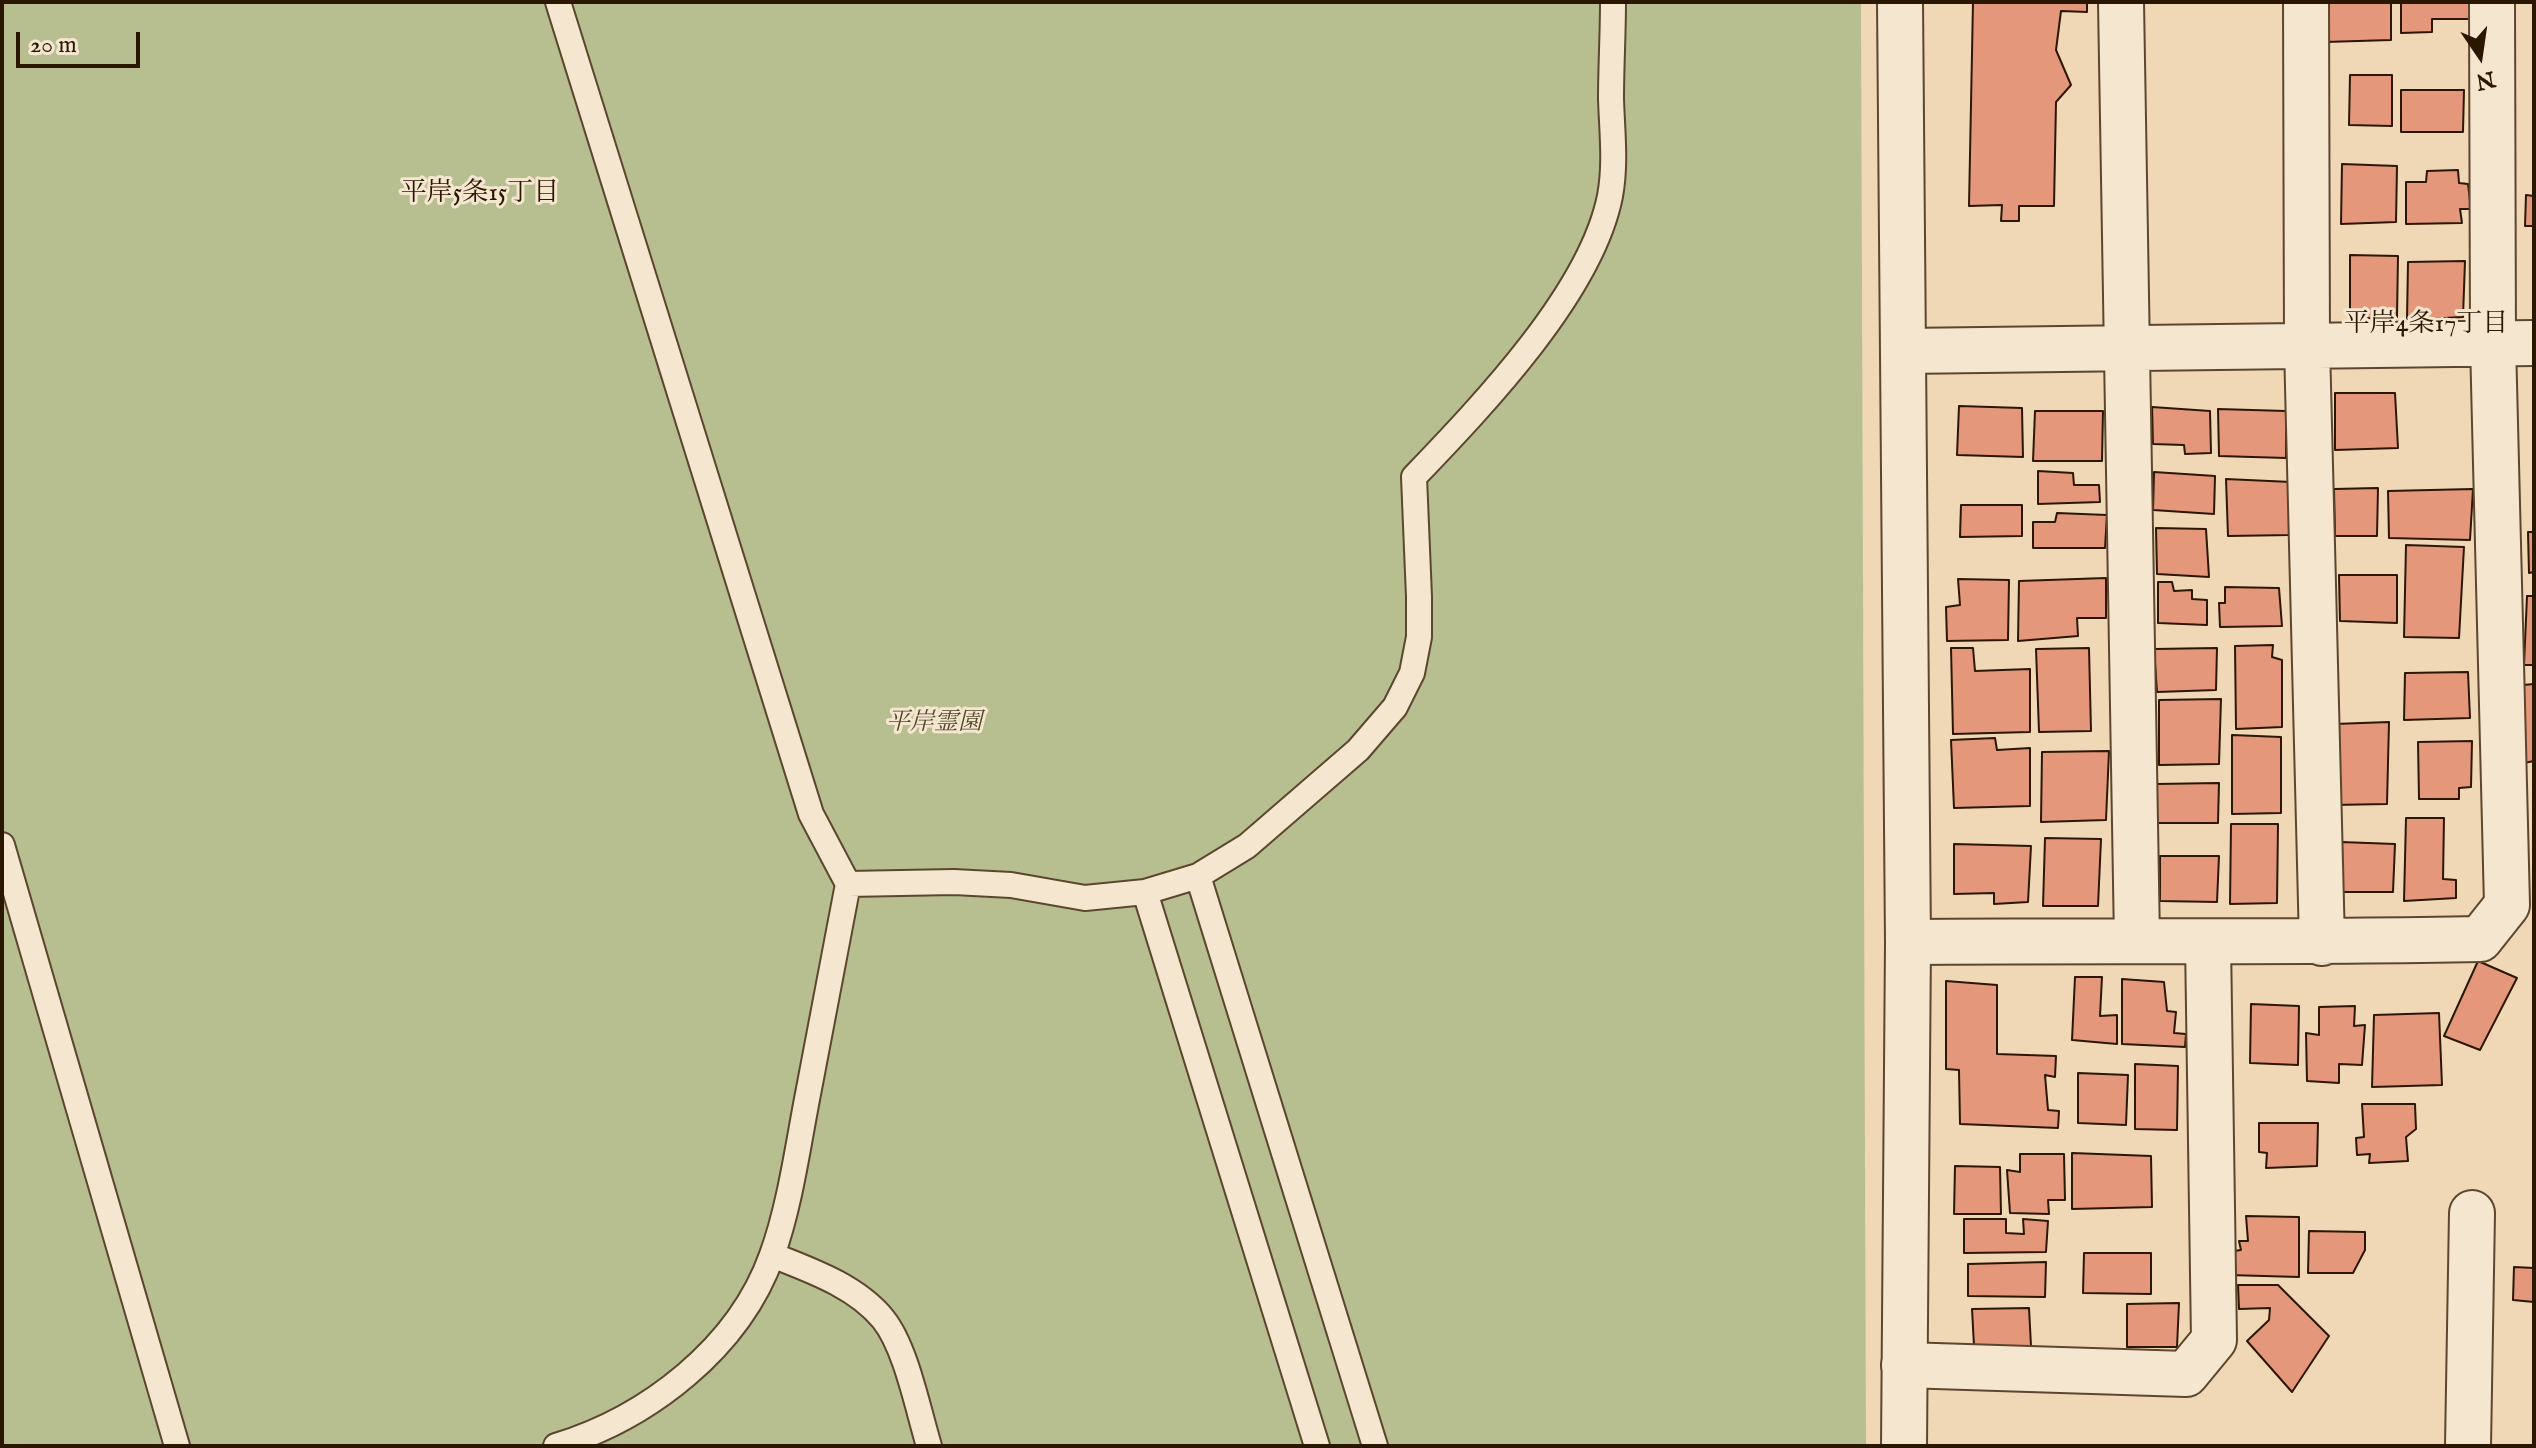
<!DOCTYPE html>
<meta charset="utf-8">
<style>
body{margin:0}
#map{position:relative;width:2536px;height:1448px;overflow:hidden;background:#f0d8b7;font-family:"IM FELL English",serif}
canvas{display:block}
.frame{position:absolute;inset:0;border:4px solid #2b1700;pointer-events:none}
.north{position:absolute;left:2440px;top:16px;width:80px;height:80px;-webkit-text-stroke:6px #f5e6d0;paint-order:stroke;rotate:167deg;font-size:22px;font-weight:700;line-height:32px;text-align:center;color:#2b1700}
.north::after{content:'';display:block;margin:auto;width:28px;height:36px;background:#2b1700;clip-path:polygon(50% 0,100% 100%,50% 72%,0 100%)}
.scale{position:absolute;left:16px;top:32px;width:124px;height:36px;box-sizing:border-box;border:4px solid #2b1700;border-top:0;padding-left:10px;font-size:24px;line-height:28px;white-space:nowrap;color:#2b1700;-webkit-text-stroke:6px #f5e6d0;paint-order:stroke}
</style>
<div id="map">
<canvas width="2536" height="1448"></canvas>
<div class="frame"></div>
<div class="north">N</div>
<div class="scale">20 m</div>
</div>
<script>
const g = document.querySelector('canvas').getContext('2d');
g.lineJoin = 'round';
function fillPath(path, color) { g.fillStyle = color; g.fill(path, 'evenodd'); }
function strokePath(path, color, width, dash) { g.strokeStyle = color; g.lineWidth = width; g.lineCap = dash ? 'butt' : 'round'; g.setLineDash(dash || []); g.stroke(path); }
function label(font, color, halo, rows, align = 'center') {
  g.font = font + ' "IM FELL English","Noto Serif JP",serif'; g.lineWidth = 6; g.setLineDash([]); g.textBaseline = 'middle'; g.strokeStyle = halo; g.fillStyle = color; for (const [text, x, y, turn = 0] of rows) {
    g.save(); g.translate(x, y); g.rotate((+turn || 0) * Math.PI / 180); g.textAlign = isNaN(turn) ? turn : align; if (halo) g.strokeText(text, 0, 0); g.fillText(text, 0, 0); g.restore();
  }
}
const green = new Path2D(`
 M2 2H1861L1866 1446H2Z`);
const building = new Path2D(`
 M1973 2H2087V12L2061 11 2056 50 2071 85 2056 102 2054 206H2019V221H2001L2002 205 1969 206Z
 M2324 2H2391V40L2325 42Z
 M2401 2H2472V19H2432V32L2401 33Z
 M2350 75H2392V126L2349 125Z
 M2401 90H2464L2463 132H2401Z
 M2342 164 2397 166 2396 222 2341 224Z
 M2458 170 2459 183 2468 184 2471 209H2460L2462 223 2406 224V182H2426L2427 171Z
 M2526 195 2534 196V226H2525Z
 M2350 255 2398 256 2397 317 2350 319Z
 M2465 261 2463 317 2407 320 2408 262Z
 M2335 393H2395L2398 448 2335 450Z
 M1959 406 2022 408 2023 457 1957 455Z
 M2152 407 2210 411 2211 453 2185 454 2184 445 2153 444Z
 M2218 409 2286 411V458L2219 456Z
 M2035 411H2103L2102 461H2033Z
 M2038 471 2073 473 2074 485H2099L2100 502 2038 504Z
 M2154 472 2215 476 2214 514 2153 510Z
 M2226 479 2291 482 2290 535 2228 536Z
 M2378 488 2377 536H2335L2334 489Z
 M2473 489 2470 540 2389 538 2388 491Z
 M1961 505H2022V536L1960 537Z
 M2057 513 2107 515 2105 548H2033V522H2055Z
 M2156 528 2206 529 2209 577 2157 574Z
 M2528 532H2534V572L2529 573Z
 M2406 545 2464 547 2459 638 2404 637Z
 M2339 575H2397V623L2340 621Z
 M2106 578V618H2077L2078 636 2018 641 2019 581Z
 M1958 579 2009 580 2008 640 1947 641 1946 607 1960 605Z
 M2158 582H2172L2174 591 2192 590V599L2207 600V625L2158 623Z
 M2225 587 2279 588 2282 626 2220 627 2219 603H2225Z
 M2527 596H2534V665H2524Z
 M2273 645 2272 657 2282 660V727L2236 729 2235 646Z
 M1951 648H1973L1975 671 2030 669V732L1953 734Z
 M2089 648 2091 731 2039 732 2036 649Z
 M2217 648 2216 690 2157 692 2154 649Z
 M2468 672 2470 718 2404 720 2405 673Z
 M2534 684V761L2524 763 2523 685Z
 M2221 699 2219 764 2159 765V700Z
 M2389 722 2387 804 2333 805 2334 724Z
 M2232 735 2281 737V813L2232 814Z
 M1995 738 1997 750 2030 748V806L1954 808 1951 740Z
 M2472 741 2471 787 2459 788V799H2419L2418 742Z
 M2109 751 2106 820 2041 822 2042 752Z
 M2219 783 2218 823H2156V784Z
 M2406 818H2444L2443 879 2456 880V898L2404 901Z
 M2231 824H2278L2277 903 2230 904Z
 M2045 838 2101 839 2098 906H2043Z
 M2341 842 2395 844 2393 892H2339Z
 M1954 844 2031 846 2028 902 1994 904V893L1954 894Z
 M2160 856H2219L2217 902 2160 901Z
 M2478 961 2517 978 2480 1050 2444 1036Z
 M2075 977H2102L2100 1016 2117 1015V1044L2072 1040Z
 M2122 979 2164 982 2167 1011 2176 1012 2174 1033 2186 1034 2185 1047 2122 1044Z
 M1946 981 1997 985V1054L2056 1056 2055 1077 2045 1075 2048 1110 2059 1111 2058 1128 1960 1124 1959 1070 1946 1069Z
 M2251 1004 2299 1006 2298 1065 2250 1063Z
 M2355 1006 2354 1026 2365 1025 2362 1065 2339 1064V1083L2307 1081 2306 1033 2319 1035V1007Z
 M2439 1013 2442 1085 2372 1087 2374 1015Z
 M2135 1064 2178 1066 2177 1130 2135 1129Z
 M2078 1073 2128 1075 2126 1125 2078 1123Z
 M2362 1104H2415L2416 1129 2406 1137 2408 1161 2369 1163 2370 1154 2357 1155 2356 1138 2364 1137Z
 M2259 1123H2318L2317 1166 2266 1168 2267 1153 2259 1152Z
 M2072 1153 2151 1156 2152 1207 2072 1209Z
 M2020 1154H2064L2065 1200H2048L2049 1214 2010 1213 2007 1170 2020 1172Z
 M1955 1166 2000 1167 2001 1214H1954Z
 M2246 1216 2299 1217V1277L2228 1275 2227 1252 2241 1250 2239 1241H2248Z
 M1964 1219H2006V1233L2024 1234 2023 1219 2048 1221 2046 1252 1964 1253Z
 M2309 1231 2365 1232V1250L2353 1273H2308Z
 M2084 1253H2151V1294L2083 1293Z
 M2046 1262 2045 1297 1968 1296V1264Z
 M2514 1267 2534 1268V1302L2513 1300Z
 M2238 1285H2278L2329 1336 2292 1392 2247 1341 2269 1320 2270 1308 2239 1309Z
 M2179 1303 2177 1347H2127V1304Z
 M2029 1308 2031 1346H1974L1972 1309Z`);
const service = new Path2D(`
 M558 2 811 814 848 884 954 882 1011 885 1085 898 1145 892 1198 876 1247 846 1358 750 1395 707 1412 673 1419 637V597L1414 477C1481 407 1591 293 1610 196 1616 164 1612 131 1611 99 1611 67 1613 34 1613 2
 M2 845 177 1446
 M1198 876 1375 1446
 M1145 892 1317 1446
 M772 1255C810 1270 856 1286 883 1319 906 1347 918 1410 929 1446
 M556 1446C648 1418 739 1348 772 1255 790 1206 798 1145 808 1094 822 1024 835 954 848 884`);
const minor = new Path2D(`
 M2121 2 2137 940
 M2306 2 2307 346 2322 943
 M1904 351 2534 343
 M1908 942C2098 940 2289 943 2480 939L2507 905 2493 343 2492 2
 M1904 1365 2186 1374 2214 1340 2208 942
 M2468 1446 2472 1213`);
const tertiary = new Path2D(`
 M1900 2 1908 942 1904 1446`);
const parkNames = [
 ["平岸霊園",934,724]
];
const neighbourhoodNames = [
 ["平岸5条15丁目",480,195],
 ["平岸4条17丁目",2426,326]
];
fillPath(green, '#b7bf90');
fillPath(building, '#e4977b');
strokePath(building, '#2b1700', 2);
strokePath(service, '#5c472e', 28);
strokePath(minor, '#5c472e', 48);
strokePath(tertiary, '#5c472e', 48);
strokePath(service, '#f5e6d0', 24);
strokePath(minor, '#f5e6d0', 44);
strokePath(tertiary, '#f5e6d0', 44);
label('italic 24px', '#55492b', '#f5e6d0', parkNames);
label('26px', '#2b1700', '#f5e6d0', neighbourhoodNames);
</script>
